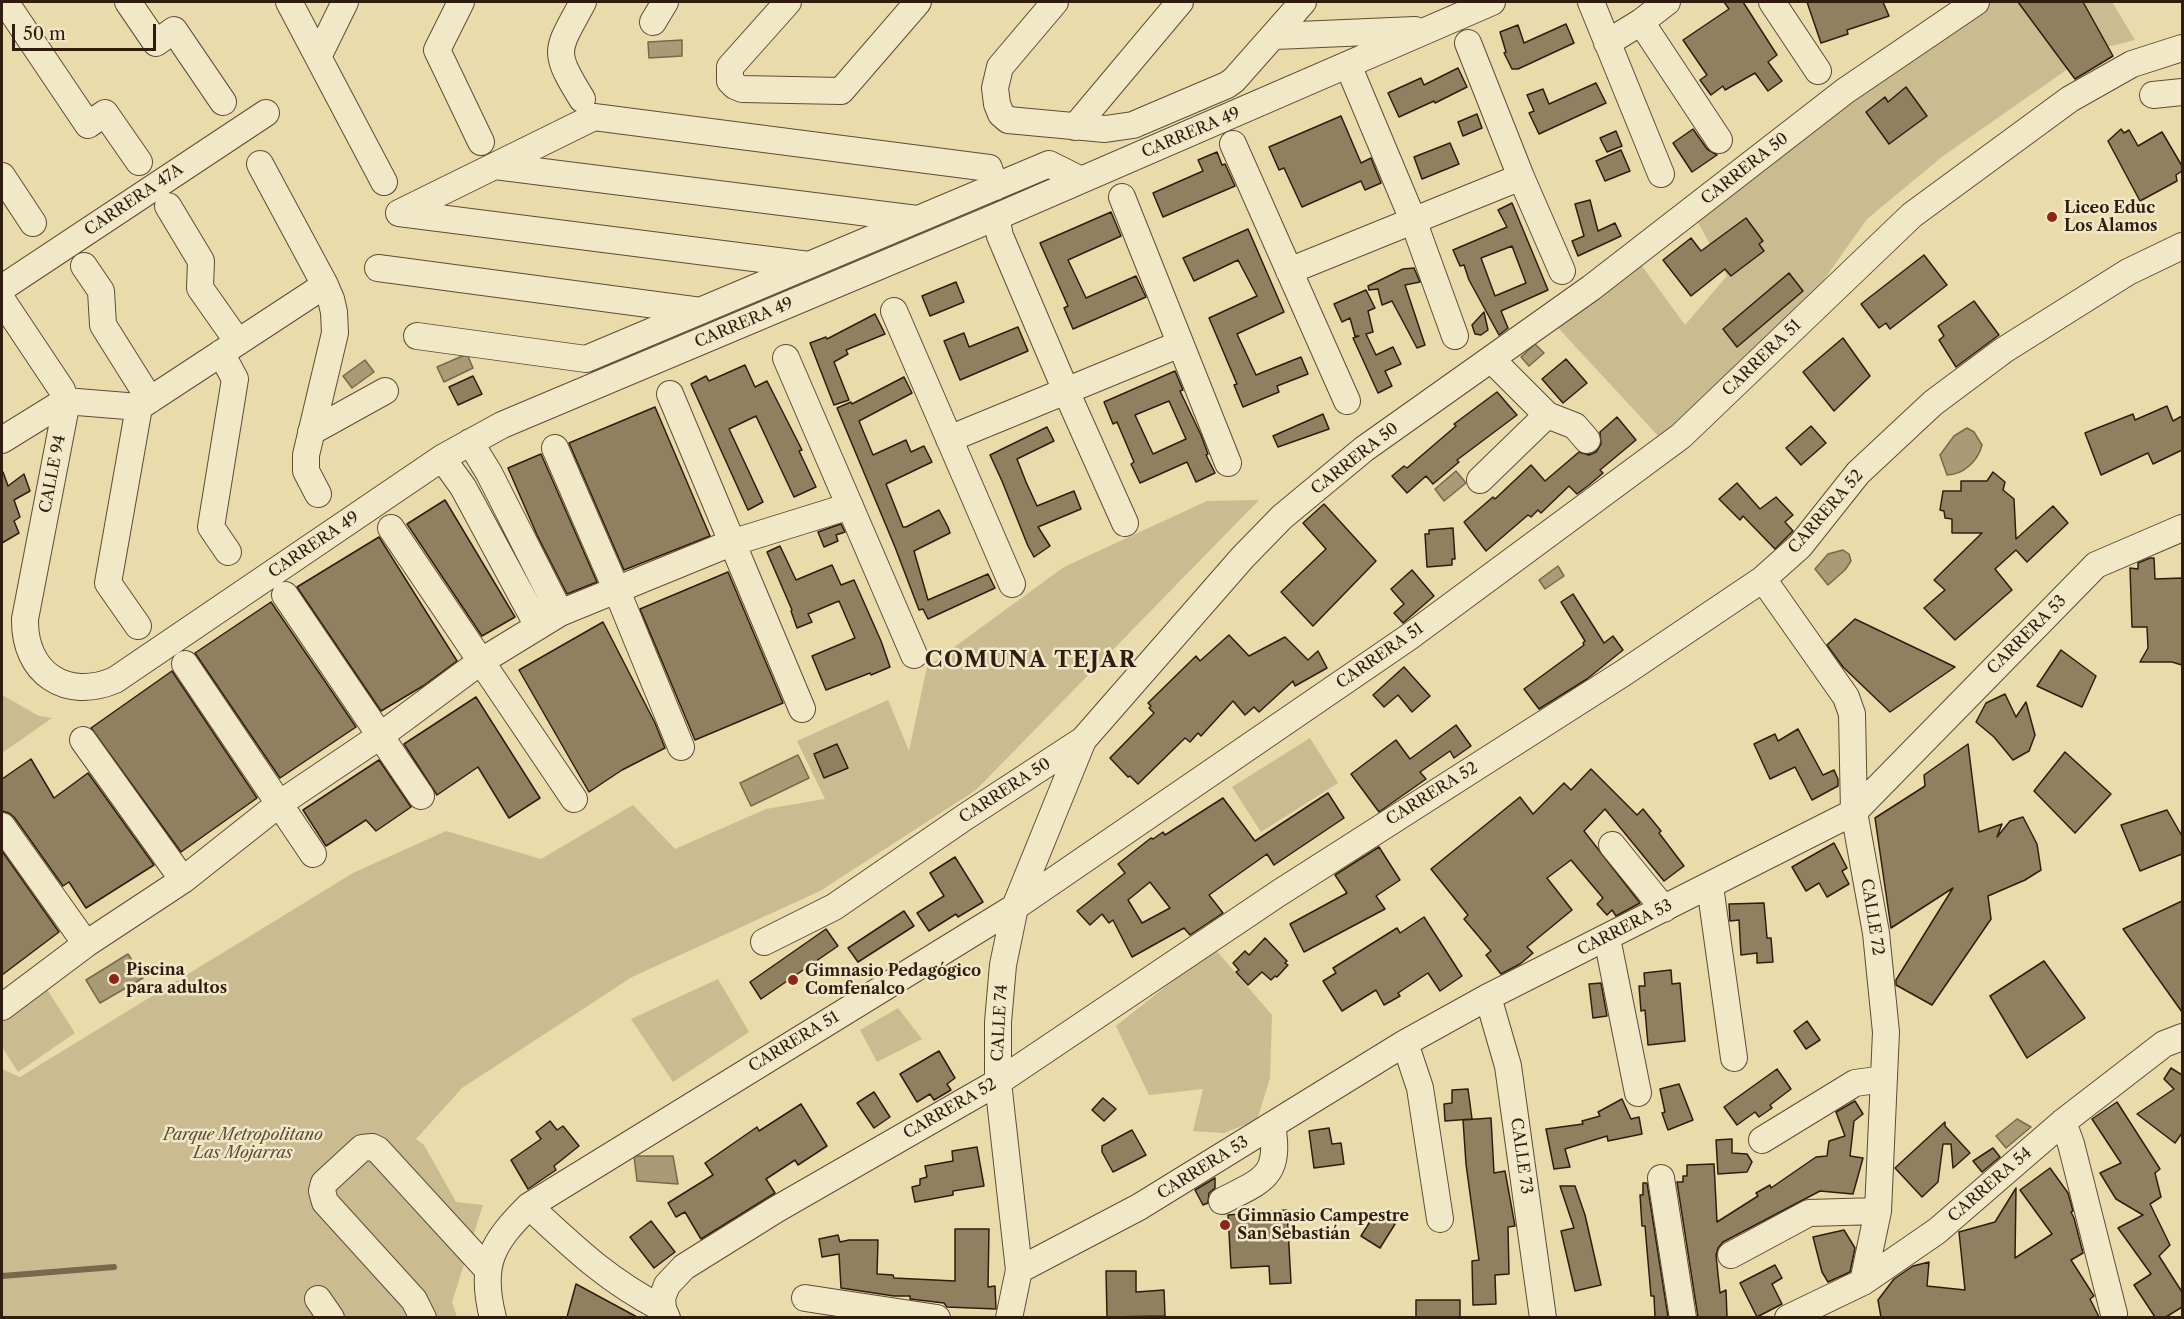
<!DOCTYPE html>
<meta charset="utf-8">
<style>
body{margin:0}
#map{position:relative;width:2184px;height:1319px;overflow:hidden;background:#e9dbaa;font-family:"Libre Caslon Text",serif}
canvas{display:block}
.frame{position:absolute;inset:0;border:3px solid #311d0f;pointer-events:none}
.scale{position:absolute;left:12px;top:24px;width:144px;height:27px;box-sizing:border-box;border:3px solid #311d0f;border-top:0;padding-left:8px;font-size:18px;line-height:21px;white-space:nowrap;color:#311d0f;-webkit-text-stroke:4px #f1e8c8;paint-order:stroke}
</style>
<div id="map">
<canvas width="2184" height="1319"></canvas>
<div class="frame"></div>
<div class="scale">50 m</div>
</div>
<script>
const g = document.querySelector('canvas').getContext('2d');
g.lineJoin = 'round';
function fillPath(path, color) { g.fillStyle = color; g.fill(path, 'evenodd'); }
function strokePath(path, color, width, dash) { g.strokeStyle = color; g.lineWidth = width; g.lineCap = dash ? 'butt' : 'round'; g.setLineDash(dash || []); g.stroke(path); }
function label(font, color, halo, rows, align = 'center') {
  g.font = font + ' "Libre Caslon Text",serif'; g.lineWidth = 5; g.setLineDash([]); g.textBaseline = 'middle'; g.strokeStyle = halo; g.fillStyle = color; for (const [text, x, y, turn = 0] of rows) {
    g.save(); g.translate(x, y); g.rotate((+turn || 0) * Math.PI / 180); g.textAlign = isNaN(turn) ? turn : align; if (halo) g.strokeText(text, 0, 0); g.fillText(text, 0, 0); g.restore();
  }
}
const green = new Path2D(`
 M1955 2H2112L2135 40 2095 50 1943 156 1867 219 1801 312 1660 438 1549 318 1634 255 1685 325 1727 276 1688 204Z
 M1259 500 976 790 820 891 632 977 462 1088 416 1139 424 1145 456 1202 483 1205 452 1302 457 1317 2 1318V1069L20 1077 353 873 446 831 541 859 633 805 675 849 766 809 825 799 797 741 888 700 909 751 927 667 1064 567 1207 501Z
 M2 695 39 716 52 718 2 753Z
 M1310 738 1338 783 1261 832 1232 787Z
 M1214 948 1272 1015 1270 1078 1257 1120 1224 1133 1193 1131 1203 1089 1149 1095 1116 1026Z
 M718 979 749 1032 673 1082 631 1019Z
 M46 988 75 1033 18 1072 2 1047V1018Z
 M898 1008 922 1039 877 1062 860 1030Z`);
const water = new Path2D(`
 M682 40V56L649 58 648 42Z
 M1535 344 1544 353 1529 366 1521 357Z
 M467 354 473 368 444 382 437 367Z
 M365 360 374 372 352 388 343 376Z
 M1967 428 1974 432 1982 445C1978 461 1963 475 1947 475L1940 455 1954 436Z
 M1456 471 1466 483 1444 501 1435 489Z
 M1843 550 1849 554 1851 561 1845 570 1828 585 1815 569 1828 554Z
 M1558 566 1564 576 1545 589 1539 580Z
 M798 755 809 778 751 806 740 783Z
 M128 954 143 978 100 1003 86 980Z
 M2017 1119 2031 1127 2006 1148 1996 1136Z
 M634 1156H673L678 1184 637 1181Z`);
const stream = new Path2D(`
 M2 1276 114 1267`);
const building = new Path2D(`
 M1724 2H1743L1777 55 1768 62 1782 81 1768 91 1755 73 1725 90 1723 86 1711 95 1700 80 1707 75 1683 40 1729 9Z
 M1807 2H1883L1889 16 1847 30 1848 34 1821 43Z
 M2018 2H2083L2113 56 2075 79Z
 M1566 24 1574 43 1518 69H1512L1504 53 1506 52 1500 32 1518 25 1524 43Z
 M1458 68 1467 87 1435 103 1434 101 1399 117 1388 93 1421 78 1424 85Z
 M1596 83 1606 103 1539 134 1529 113 1534 111 1527 95 1543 89 1549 104Z
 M1906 87 1927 116 1889 144 1866 112 1885 97 1888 102Z
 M1477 114 1482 128 1463 136 1458 122Z
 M1341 116 1361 163 1371 158 1381 183 1365 190 1361 181 1302 207 1284 168 1279 170 1269 147Z
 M1693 129 1707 149 1717 155 1692 172 1673 143Z
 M2121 129 2124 133 2129 130 2138 146 2162 132 2182 166V171L2176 175 2177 181 2140 201 2108 141Z
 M1616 131 1622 146 1607 152 1600 138Z
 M1450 143 1459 164 1422 179 1414 157Z
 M1621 150 1630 171 1605 181 1596 161Z
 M1217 152 1222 165 1225 164 1235 186 1163 217 1153 193 1203 171 1198 160Z
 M1590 200 1598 231 1615 223 1621 236 1578 256 1572 241 1584 236 1575 204Z
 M1512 203 1548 290 1501 311 1508 328 1499 335 1469 280 1464 265 1460 266 1453 250 1507 227 1498 210ZM1512 246 1526 283 1495 296 1481 258Z
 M1111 212 1121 236 1068 260 1086 298 1136 276 1146 297 1073 329 1064 308 1068 306 1040 243Z
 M1746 218 1763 241 1759 244 1764 251 1731 276 1725 269 1691 296 1663 260 1691 238 1701 251Z
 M1248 229 1284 312 1237 334 1256 375 1301 357 1308 374 1277 386 1279 392 1243 407 1234 385 1237 384 1209 318 1257 296 1238 260 1194 281 1183 258Z
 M1924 255 1947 285 1890 329 1886 323 1879 328 1861 304Z
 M1414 268 1420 282 1405 285 1425 345 1417 348 1392 301 1382 305 1378 289 1369 290 1368 286 1403 269Z
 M1789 273 1803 291 1737 347 1723 329Z
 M956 282 964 302 930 316 922 296Z
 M1366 290 1375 308 1368 311 1373 332 1366 334 1376 355 1393 347 1401 364 1385 371 1392 386 1378 393 1353 338 1359 336H1355L1350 318 1342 322 1334 304Z
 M1974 301 1999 335 1956 367 1939 340 1944 336 1938 326Z
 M1484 312 1488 330 1481 335 1475 334 1472 325Z
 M875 314 885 334 846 350 848 354 834 362 849 400 834 405 810 343 826 337 827 339Z
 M1018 327 1028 351 960 380 944 341 964 333 969 347Z
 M1843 338 1870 376 1834 411 1803 372Z
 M1566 359 1587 383 1563 403 1542 379Z
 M745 365 755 387 767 381 802 450 799 451 816 487 794 497 756 416 729 429 763 502 748 510 691 384 706 376 709 381Z
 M1175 371 1183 390 1180 391 1201 435 1208 454 1206 455 1215 473 1196 482 1187 462 1140 483 1131 464 1134 462 1117 422 1113 424 1104 402ZM1169 401 1186 439 1153 454 1135 415Z
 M473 376 482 394 458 405 449 387Z
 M904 377 912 393 859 421 873 455 906 440 911 452 924 446 932 462 886 484 903 527H906L939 510 948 527 950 533 914 551 928 600 988 574 995 588 928 619 923 609 919 610 895 547 837 408 851 402 852 404Z
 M1497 392 1517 415 1457 460 1459 462 1433 484 1426 476 1407 493 1392 476 1404 466 1407 468 1456 426 1454 424Z
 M2167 406 2173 421 2182 416V450L2153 464 2148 453 2101 475 2085 433 2133 414 2135 420Z
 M655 407 710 536 624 570 569 443Z
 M1323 414 1329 429 1278 447 1273 436Z
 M1617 417 1636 440 1600 470 1603 473 1589 485 1577 494 1569 486 1541 513 1538 510 1531 517 1528 515 1486 551 1464 522 1493 497 1495 499 1531 465 1545 481 1579 452 1589 455 1596 452 1601 444 1600 432Z
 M1811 426 1826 443 1801 465 1786 448Z
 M1047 427 1054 441 1017 459 1026 482 1037 506 1074 491 1081 509 1038 527 1050 546 1034 557 1028 546 1002 481 990 455Z
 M541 454 597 582 567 594 537 535 508 468Z
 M2 472H3L8 486 24 474 30 491 14 500 20 517 14 521 19 533 2 543Z
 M1993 472 2005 482 2003 490 2014 499 2016 539 2053 506 2068 523 2027 562 2016 550 1995 569 2012 590 1955 640 1924 608 1945 590 1934 580 1982 533H1952V519L1945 518 1944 511 1940 510 1943 491H1961V481H1987Z
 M1737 483 1760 509 1776 497 1793 515 1785 522 1793 531 1775 549 1743 516 1740 520 1719 499Z
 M445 500 515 617 482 636 407 524Z
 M1324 504 1376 561 1313 626 1281 592 1326 549 1303 523Z
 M841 524 845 532 836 535 838 541 824 547 818 532Z
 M1453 528 1455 559H1452V565L1427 567 1425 534H1429V530Z
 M379 537 457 661 423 686 381 711 297 587Z
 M780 546 796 580 832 565 841 585 854 580 881 641 890 667 871 675 870 673 826 690 812 656 855 638 839 601 808 614 812 622 797 628 791 611 792 610 767 552Z
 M2150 558H2154L2155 579 2182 578V665L2172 662H2140L2148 648 2147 627H2132L2130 568 2138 569V563Z
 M1412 570 1434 596 1403 623 1394 613 1404 604 1391 589Z
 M728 572 783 703 695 740 640 609Z
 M1573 594 1604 643 1613 636 1623 650 1587 679 1539 709 1524 689 1584 645 1583 643 1585 641 1561 602Z
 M271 602 356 727 280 778 195 653Z
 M1855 619 1926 653 1955 667 1890 712 1843 667 1827 645Z
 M603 622 655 723 665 748 622 770 589 792 519 670Z
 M1229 635 1249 656 1285 637 1308 660 1318 651 1327 668 1295 686 1293 681 1259 712 1254 707 1245 715 1233 701 1201 736 1198 733 1190 742 1185 738 1138 784 1130 776 1128 777 1110 758 1154 713 1149 708 1151 706 1148 703 1196 656 1200 661Z
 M2061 650 2096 676 2082 707 2037 686Z
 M1404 667 1430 696 1412 712 1398 695 1384 707 1373 695Z
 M172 671 257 798 181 852 91 728Z
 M2005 694 2016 717 2026 702 2035 735 2029 751 2013 760 1994 737 1976 722 1986 703Z
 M476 697 540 798 509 818 478 767 437 795 404 744Z
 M1456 725 1471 746 1454 758 1450 751 1420 772 1426 779 1379 812 1351 774 1396 740 1410 759Z
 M1798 729 1823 775 1834 770 1838 779V786L1812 800 1795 767 1770 779 1754 744 1775 734 1778 741Z
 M837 744 848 768 824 778 814 754Z
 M1968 744 1979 832 2002 824 1997 837 2010 821 2023 817 2037 844 2041 870 2025 880 1988 896 1991 919 1932 1005 1896 985V980L1953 888 1891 928 1875 818 1925 786 1924 775Z
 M2065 752 2111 794 2075 833 2034 791Z
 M31 759 54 798 88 773 154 865 86 908 69 882 63 886 14 817 9 813 2 811V779Z
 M379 760 411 807 376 831 366 820 326 846 303 810Z
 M1591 769 1637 815 1643 809 1661 831 1659 833 1684 866 1664 881 1605 809 1584 831 1640 903 1616 916 1612 910 1607 915 1597 904 1603 898 1571 860 1547 878 1572 910 1527 947 1533 953 1520 964 1501 974 1486 955 1491 951 1464 919 1468 915 1431 869 1520 797 1533 814 1564 783 1571 790Z
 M1328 793 1344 818 1274 865 1267 854 1209 895 1223 913 1190 935 1184 928 1132 957 1113 920 1109 923 1102 914 1090 925 1077 911 1125 873 1118 864 1151 838 1153 839 1163 832 1165 835 1223 798 1255 841ZM1150 882 1170 908 1142 923 1128 900Z
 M2167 810 2182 836V854L2140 871 2121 825Z
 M1834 843 1847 868 1842 871 1849 884 1827 897 1819 883 1806 891 1792 867Z
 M1379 847 1400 880 1376 896 1385 909 1304 952 1290 924 1347 893 1335 875Z
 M2 851 59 932 2 975Z
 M955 857 983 902 958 917 956 914 929 931 917 913 944 896 930 873Z
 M2182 901V1012L2123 929Z
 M1764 903 1767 938H1771L1773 962 1757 963V953L1741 955 1739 920 1730 921 1729 904Z
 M904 911 914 926 858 962 848 948Z
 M1424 917 1462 976 1440 991 1428 973 1398 993 1400 996 1384 1005 1376 990 1342 1011 1323 981 1336 973 1333 968 1397 928 1400 933Z
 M826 929 838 946 761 999 750 982Z
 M1265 938 1287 961 1285 963 1288 965 1277 977 1275 976 1271 980 1262 972 1248 985 1236 972 1239 970 1233 963 1245 951 1249 955Z
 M2044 961 2085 1018 2027 1058 1990 996Z
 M1671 970 1672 984 1680 983 1685 1041 1648 1045 1645 1010 1641 1011 1639 986H1645L1644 973Z
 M1601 983 1607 1016 1593 1018 1589 984Z
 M1807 1021 1820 1040 1806 1049 1794 1031Z
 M939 1051 955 1078 947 1084 951 1090 934 1100 930 1094 917 1102 900 1074Z
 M2171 1068 2182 1075V1133L2175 1143 2137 1114 2174 1089 2164 1079Z
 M1777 1069 1791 1089 1770 1105 1772 1108 1759 1117 1755 1112 1737 1125 1724 1107Z
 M1679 1084 1693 1120 1668 1130 1662 1113 1665 1112 1660 1089Z
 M1468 1089 1472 1119 1445 1121 1444 1104 1452 1103V1090Z
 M874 1092 890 1117 874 1128 857 1103Z
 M1103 1098 1116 1109 1104 1121 1092 1110Z
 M1622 1099 1631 1119 1639 1117 1642 1134 1608 1141 1607 1136 1565 1149 1570 1167 1554 1169 1546 1129 1583 1124 1582 1121 1600 1116 1598 1112Z
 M1855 1101 1863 1114 1854 1121 1850 1156 1863 1158 1853 1194 1820 1191 1723 1242 1718 1248 1716 1255 1720 1293 1726 1290 1727 1317H1698L1677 1182H1683V1176H1687V1165L1714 1164 1717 1222 1758 1196 1756 1193 1770 1185 1771 1188 1816 1157 1827 1156 1829 1141 1845 1136 1836 1112Z
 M2117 1102 2160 1169 2155 1173 2161 1197 2150 1204 2170 1245 2159 1256 2182 1292V1307L2166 1317H2155L2134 1285 2151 1274 2118 1228 2143 1215 2116 1199 2100 1173 2121 1163 2092 1119Z
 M801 1104 827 1146 798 1165 795 1160 766 1179 775 1193 701 1239 685 1212 676 1217 668 1203 713 1175 705 1163 757 1127 759 1131Z
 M1491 1118 1494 1173 1505 1171 1515 1226 1508 1227 1509 1274 1495 1275 1496 1304 1473 1305 1472 1261 1479 1260 1466 1164 1463 1120Z
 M550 1121 557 1130 563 1126 579 1146 554 1166 556 1170 528 1189 511 1160 541 1139 536 1132Z
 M1945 1122V1126L1970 1153 1953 1168 1951 1144H1943L1938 1182 1922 1197 1895 1168Z
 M1329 1128 1332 1144 1341 1143 1344 1164 1314 1168 1309 1131Z
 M1132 1130 1146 1155 1113 1172 1102 1152V1146Z
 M1732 1139V1153L1747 1154 1752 1162 1747 1172 1718 1174 1716 1140Z
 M977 1147 984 1186 953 1191V1195L915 1202 912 1187 920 1185V1179L927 1177 925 1166 953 1161 952 1151Z
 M1993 1148 2000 1157 1982 1172 1973 1161Z
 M2050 1168 2068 1193 2073 1211 2071 1212 2074 1218 2083 1253 2071 1260 2094 1296 2090 1299 2099 1317H1881L1878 1300 1894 1279 1913 1266 1929 1262 1927 1286 1965 1290 1959 1232 1995 1222 2016 1188 2015 1258 2052 1234 2020 1190Z
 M1215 1178V1188L1209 1193 1208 1203 1203 1205 1195 1190Z
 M1643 1183H1647L1668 1317H1655L1654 1296H1651L1645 1226H1642L1640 1195H1643Z
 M1560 1186H1575L1585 1215 1601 1285 1575 1291 1561 1231 1574 1228Z
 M1287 1210 1291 1283 1270 1284 1269 1266 1231 1268 1228 1215Z
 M1376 1212 1395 1224 1380 1248 1361 1236Z
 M651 1221 675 1252 654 1268 630 1237Z
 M955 1229H989L988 1287 995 1286 996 1309 947 1307 944 1303 910 1299V1296H894L841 1288 839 1254 822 1257 819 1239 838 1235 840 1242 849 1240H878L877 1274 893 1275 894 1278 955 1281Z
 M1844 1230 1855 1248 1850 1272 1828 1282 1822 1272 1813 1237Z
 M1775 1265 1782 1278 1772 1284 1782 1304 1757 1317 1740 1283Z
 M1106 1271H1136V1292L1164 1290 1165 1316 1107 1317Z
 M576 1284 637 1317H567Z
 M1416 1300H1460V1317H1416Z`);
const minor = new Path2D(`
 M128 2 156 43 174 30 223 102
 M289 2 384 182
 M461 2 437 50 481 142
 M788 2 730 67V81L735 86 742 89 841 91 918 2
 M1055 2 1000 67 995 88 997 104 1001 114 1008 120 1105 129 1133 125 1227 85 1234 80 1303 2
 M1591 2 1661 174
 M1772 2 1818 71
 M10 9 88 125 105 113 139 162
 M653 22 665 2
 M1641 22 1719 140
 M1275 36 1415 30
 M1468 43 1521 177 1562 271
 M1607 43 1641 22 1667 2
 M318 57 345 2
 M1348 65 1413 220 1455 336
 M2153 95 2182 92
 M582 99C551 49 557 51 583 2
 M1075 127 1180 2
 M1233 144 1347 401
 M260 164 325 285 331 299 334 312 335 333 306 455V471L318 494
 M495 166 917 219
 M2 176 33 223
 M1122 197 1228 463
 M168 206 201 261 200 288 238 342
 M399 213 594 117 989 168 995 187
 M399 213 809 265
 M996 217 1000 236 1066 391 1125 523
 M84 266 101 291 103 325 150 400
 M378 268 701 311
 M1289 271 1521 177
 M2 288 266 113
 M2 300 62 390 66 406 25 619C24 673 66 701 115 680L442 458 502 425 996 217 1492 2
 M894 311 1012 584
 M417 336 586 359 1049 164 1081 180
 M221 353 235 379 211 527 228 552
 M786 358 914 655
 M1492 360 1547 415 1575 426 1587 440
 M670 394 802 709
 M311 432 385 391
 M949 439 1180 344
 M2 440 65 401 139 407 325 285
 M470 442 489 473 560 613
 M555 448 617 591 681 747
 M442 458 463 487 538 626
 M1480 480 1547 415
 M391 528 574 799
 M1763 579 1846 697 1852 714 1854 812 1876 933 1886 1032 1878 1211 1863 1282
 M285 595 421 796
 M138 626 108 583 139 407
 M185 664 313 854
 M83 740 183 880
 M2 826 86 944
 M1612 845 1664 909
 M1710 886 1734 1058
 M1607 938 1638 1093
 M764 942 834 907 965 817 1083 740 1243 557 1282 517 1364 449 1591 288 1845 91 1976 2
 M1488 997 1508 1066 1543 1318
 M2 1007 86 944 183 880 279 804 380 736 480 662 560 613 731 543 850 506
 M1405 1043 1420 1088 1440 1219
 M2063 1122 2071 1144 2114 1314
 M1762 1140 1855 1083 1884 1079
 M1661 1178 1683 1318
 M1222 1201C1263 1180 1281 1177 1272 1125
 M529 1206C573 1247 608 1281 663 1309
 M1731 1255 1809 1213 1878 1211
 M1019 1270 1139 1207 1405 1043 1488 997 1854 812 2096 565 2182 528
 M805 1298 937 1318
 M318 1299 331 1318
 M423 1318 414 1300 325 1202 322 1191 324 1183 362 1148 372 1147 378 1150 488 1270
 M493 1318C479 1264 492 1243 529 1206L1015 907 1409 637 1681 436 1912 215 2070 99 2132 64 2182 48
 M667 1318 663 1309 662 1298 667 1285 684 1267 777 1209 998 1082 1279 893 1625 672 1763 579 1800 546 1858 473 1933 403 2004 350 2128 272 2182 246
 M1009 1318 1019 1270 998 1082V1022L1003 965 1015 907 1083 740
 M1788 1318 1863 1282 1937 1231 2063 1122 2164 1044 2182 1037`);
const markers = [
 [2052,217,6,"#8f2418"],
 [114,979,6,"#8f2418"],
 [793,980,6,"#8f2418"],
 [1225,1225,6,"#8f2418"]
];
const streetNames = [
 ["CARRERA 49",1191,133,-23],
 ["CARRERA 50",1745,169,-38],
 ["CARRERA 47A",134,200,-34],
 ["CARRERA 49",744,323,-23],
 ["CARRERA 51",1762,358,-44],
 ["CARRERA 50",1355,459,-38],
 ["CALLE 94",53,474,-79],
 ["CARRERA 52",1826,512,-49],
 ["CARRERA 49",314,545,-34],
 ["CARRERA 53",2027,635,-45],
 ["CARRERA 51",1380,656,-35],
 ["CARRERA 50",1005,791,-33],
 ["CARRERA 52",1432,794,-32],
 ["CALLE 72",1872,917,81],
 ["CARRERA 53",1625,928,-27],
 ["CALLE 74",1000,1023,-87],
 ["CARRERA 51",794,1042,-31],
 ["CARRERA 52",950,1109,-30],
 ["CALLE 73",1521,1156,82],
 ["CARRERA 53",1203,1168,-32],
 ["CARRERA 54",1990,1185,-41]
];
const poiNames = [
 ["Liceo Educ",2064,208],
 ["Los Alamos",2064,226],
 ["Piscina",126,970],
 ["para adultos",126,988],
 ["Gimnasio Pedagógico",805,971],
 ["Comfenalco",805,989],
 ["Gimnasio Campestre",1237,1216],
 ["San Sebastián",1237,1234]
];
const parkNames = [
 ["Parque Metropolitano",243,1135],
 ["Las Mojarras",243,1153]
];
const districtNames = [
 ["COMUNA TEJAR",1031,661]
];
fillPath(green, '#cabb90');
fillPath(water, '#aa9a75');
strokePath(water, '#7a684c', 1.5);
strokePath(stream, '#7a684c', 6);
fillPath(building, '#918060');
strokePath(building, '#311d0f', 1.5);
strokePath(minor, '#5f4c36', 28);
strokePath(minor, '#f1e8c8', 26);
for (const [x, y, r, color] of markers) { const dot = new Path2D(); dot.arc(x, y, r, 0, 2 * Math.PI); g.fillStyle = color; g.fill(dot); strokePath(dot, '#f1e8c8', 2); }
label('16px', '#311d0f', '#f1e8c8', streetNames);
label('bold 16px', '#311d0f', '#f1e8c8', poiNames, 'left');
label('italic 16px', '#5f4c36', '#f1e8c8', parkNames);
g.letterSpacing = '1.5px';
label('bold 22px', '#311d0f', '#f1e8c8', districtNames);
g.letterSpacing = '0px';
</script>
